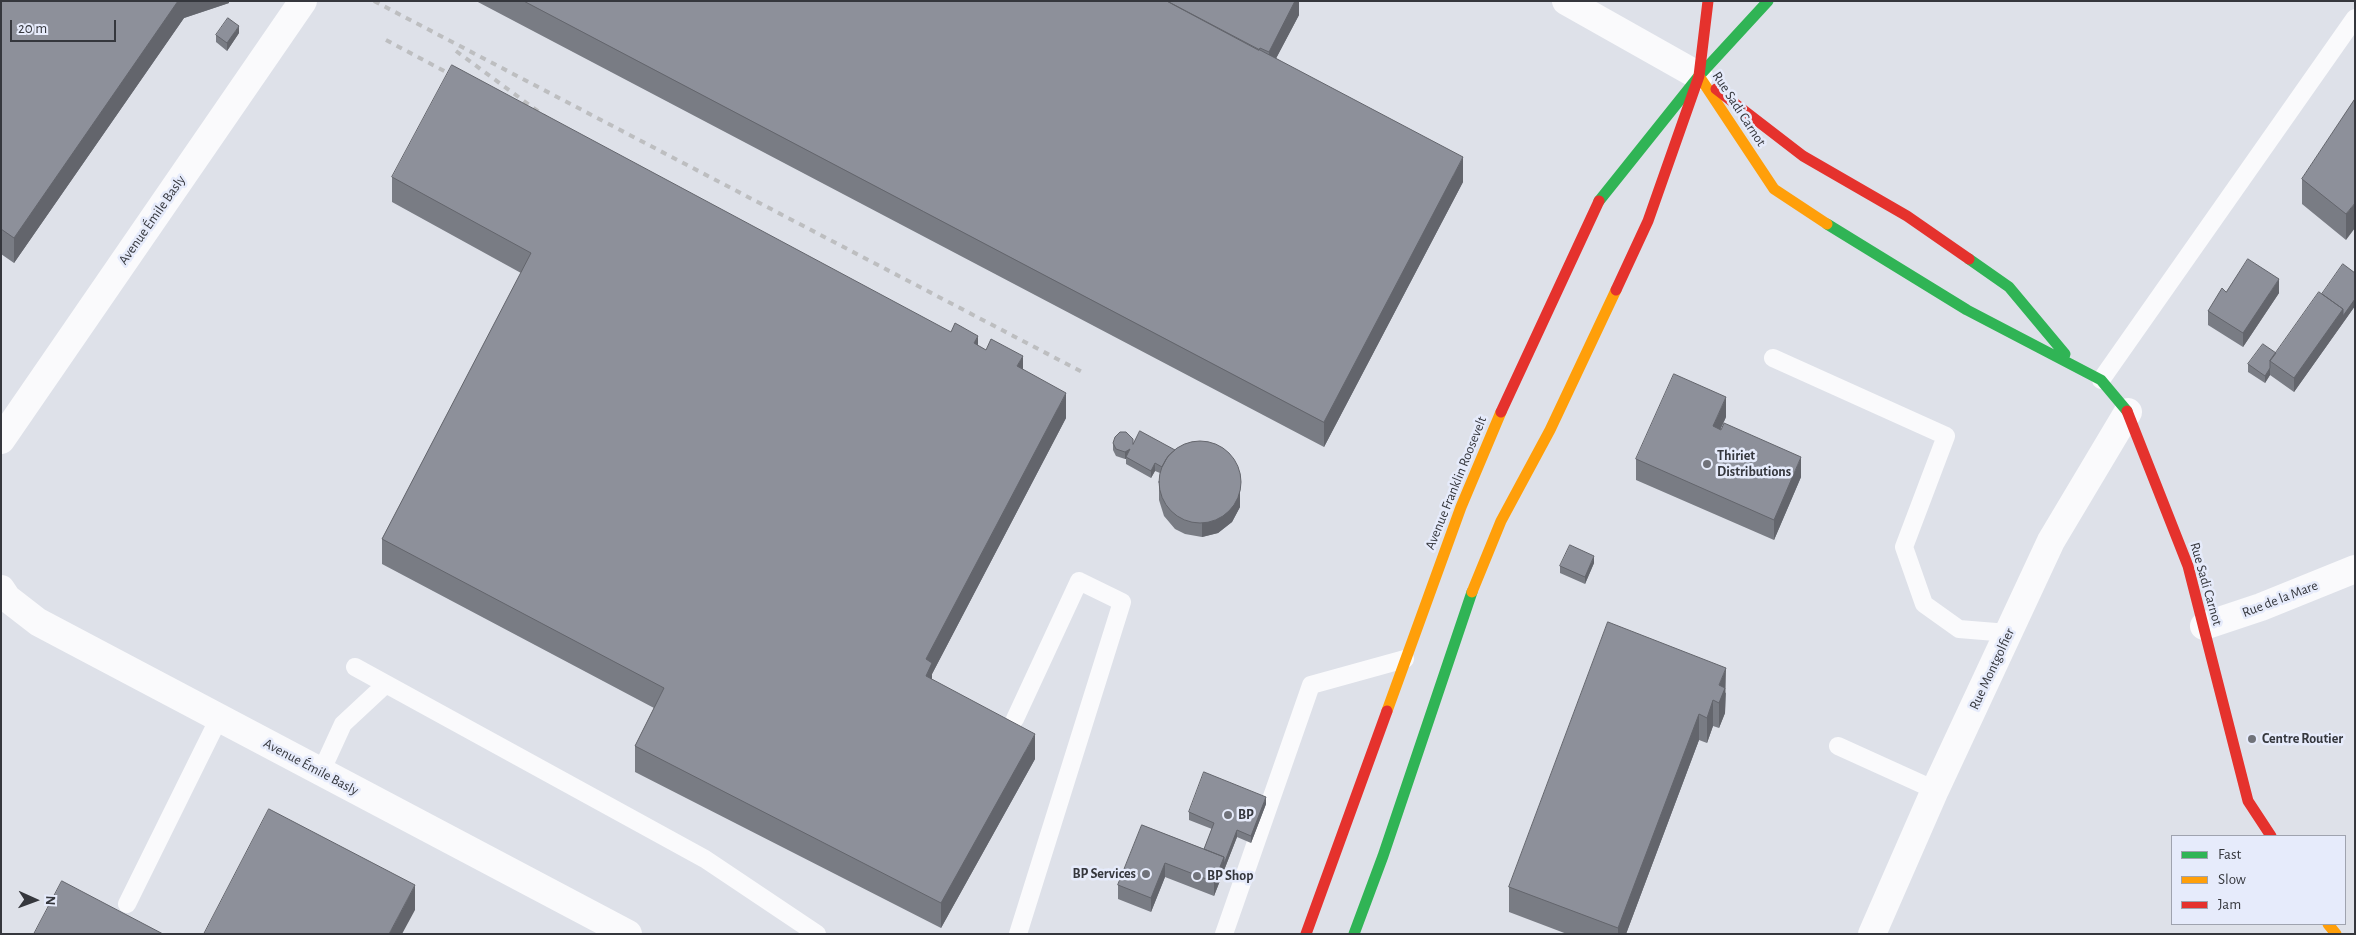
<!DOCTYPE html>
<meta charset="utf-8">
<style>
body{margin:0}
#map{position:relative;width:2356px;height:935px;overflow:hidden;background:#dee1e9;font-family:"Alegreya Sans",sans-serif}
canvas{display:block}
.frame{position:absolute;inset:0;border:2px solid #35373d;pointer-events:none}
.legend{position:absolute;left:2171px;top:835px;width:175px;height:90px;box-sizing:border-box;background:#e6ebfb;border:1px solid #9fa3af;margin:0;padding:6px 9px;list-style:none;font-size:15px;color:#35373d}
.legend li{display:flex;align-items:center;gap:10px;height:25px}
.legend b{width:25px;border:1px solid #9fa3af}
.north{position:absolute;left:10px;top:875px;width:50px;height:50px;-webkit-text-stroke:4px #e6ebfb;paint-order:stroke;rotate:92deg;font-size:14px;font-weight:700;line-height:20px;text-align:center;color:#35373d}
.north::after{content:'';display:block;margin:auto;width:18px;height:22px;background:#35373d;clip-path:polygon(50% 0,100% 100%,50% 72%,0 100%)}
.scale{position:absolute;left:10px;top:20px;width:106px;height:22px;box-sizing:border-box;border:2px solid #35373d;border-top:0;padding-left:6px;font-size:15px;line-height:18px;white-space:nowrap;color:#35373d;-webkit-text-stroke:4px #e6ebfb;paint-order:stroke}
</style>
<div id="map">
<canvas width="2356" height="935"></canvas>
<div class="frame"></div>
<ul class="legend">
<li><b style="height:6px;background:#30b455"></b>Fast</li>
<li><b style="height:6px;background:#ff9f0a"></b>Slow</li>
<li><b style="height:6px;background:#e5322d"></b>Jam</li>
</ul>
<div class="north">N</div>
<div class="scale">20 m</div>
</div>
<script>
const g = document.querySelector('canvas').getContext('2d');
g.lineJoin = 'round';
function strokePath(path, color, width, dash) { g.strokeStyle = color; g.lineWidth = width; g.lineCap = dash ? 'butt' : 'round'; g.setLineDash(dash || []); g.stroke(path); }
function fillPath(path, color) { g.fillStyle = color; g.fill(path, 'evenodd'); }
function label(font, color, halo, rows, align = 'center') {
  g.font = font + ' "Alegreya Sans",sans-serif'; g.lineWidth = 5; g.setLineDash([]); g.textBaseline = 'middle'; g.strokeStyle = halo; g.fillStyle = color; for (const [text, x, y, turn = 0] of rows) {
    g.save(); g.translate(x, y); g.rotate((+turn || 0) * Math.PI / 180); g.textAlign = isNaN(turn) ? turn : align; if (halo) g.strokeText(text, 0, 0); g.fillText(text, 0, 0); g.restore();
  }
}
const lane = new Path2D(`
 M1773 358 1946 436 1904 547 1924 604 1959 629 2008 633
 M2101 380 2355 18
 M355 667 705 859 817 934
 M1015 719 1079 581 1122 602 1018 934
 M1838 746 1935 790
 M321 772 343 724 386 684
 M127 904 219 718
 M1224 934 1311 685 1405 659`);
const street = new Path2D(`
 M1566 1 1699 76
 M1 440 303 1
 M1 589 7 598 38 622 628 934
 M2204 626 2261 607 2355 569
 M1872 934 1935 790 2051 541 2128 412`);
const fast = new Path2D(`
 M1599 201 1699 76 1768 1
 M1827 224 1967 310 2101 380 2127 411
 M1969 259 2009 287 2065 354
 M1354 934 1383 856 1472 592`);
const slow = new Path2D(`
 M1699 76 1774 189 1827 224
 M1472 592 1501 521 1550 430 1616 290
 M1387 711 1461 507 1501 412
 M2328 924 2336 934`);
const jam = new Path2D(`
 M1716 89 1803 156 1907 216 1969 259
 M1616 290 1648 221 1699 76 1708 1
 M2127 411 2188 566 2248 801 2271 836
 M1501 412 1599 201
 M1306 934 1387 711`);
const rail = new Path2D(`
 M374 1 1084 373
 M386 40 461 80
 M456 51 547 118`);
const wall = new Path2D(`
 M1 1H229V3L184 18 14 263 1 254Z
 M476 1H1299V15L1276 58 1463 182 1324 447Z
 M239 33 227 51 216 42V35Z
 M2355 99 2346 240 2302 204V179Z
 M392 177 951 332 1023 369 1066 418 932 674V679L1035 759 941 928 635 772V746L654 708 382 564V539L521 273 392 202Z
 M2355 273V306L2294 392 2270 375 2265 383 2248 372V364L2276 353 2322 294Z
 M2226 292 2279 293 2243 347 2208 325V311Z
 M1726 417 1720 430 1801 477 1774 540 1636 480V459Z
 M1113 443 1133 444 1240 490V507L1232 522 1218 533 1202 537 1185 534 1175 529 1164 516 1159 500V486L1160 473 1155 471 1151 478 1126 464V459H1125L1116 456 1113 450Z
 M1594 563 1585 584 1560 573V566Z
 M1608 622 1726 693 1725 713 1719 728 1713 726 1707 743 1699 740 1626 934H1567L1509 912V887Z
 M1266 804 1251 843 1237 837 1214 896 1165 877 1151 912 1118 899V885L1142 825 1204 849 1212 829 1189 820V812Z`);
const shadedWall = new Path2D(`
 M178 1H229V3L184 18 14 263V238Z
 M1295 1H1299V15L1269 72V52Z
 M239 26V33L227 51V43Z
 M1463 157V182L1324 447V422Z
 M2355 203V228L2346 240V214Z
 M2279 279V293L2243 347V333Z
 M2355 299V306L2294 392V378L2343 309Z
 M978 336V361L974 343Z
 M1023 356V381L1017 366Z
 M2270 368V375L2265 383V376Z
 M1066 393V418L932 674V688L926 702V659Z
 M1726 397V417L1713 446V426Z
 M1130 449 1126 457V459H1125V452Z
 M1801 457V477L1774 540V520Z
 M1155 463V471L1151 478V471Z
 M1240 475V507L1232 522 1218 533 1202 537V523Z
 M1594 556V563L1585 584V577Z
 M1726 668 1725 713 1719 728V685Z
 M1713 700V726L1707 743V718Z
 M1699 714V740L1626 934H1618V928Z
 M1035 734V759L941 928V903Z
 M1266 797V804L1251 843V836Z
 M1237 830V837L1214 896V882L1224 857Z
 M1165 863V877L1151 912V898Z
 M415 885V910L402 934H389Z`);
const building = new Path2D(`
 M1 1H178L14 238 1 229Z
 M524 1H1167L1463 157 1324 422Z
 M1167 1H1295L1269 52 1260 48 1259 50Z
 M228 18 239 26 227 43 216 35Z
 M452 65 951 332 955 323 978 336 974 343 986 350 991 339 1023 356 1017 366 1066 393 926 659 932 663 926 676 1035 734 941 903 635 746 664 688 382 539 531 253 392 177Z
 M2355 99V203L2346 214 2302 179Z
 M2248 259 2279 279 2243 333 2208 311 2222 288 2226 292Z
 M2343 264 2355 273V299L2343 316V309L2322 294Z
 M2319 292 2343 309 2294 378 2270 361Z
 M2263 344 2276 353 2270 361V368L2265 376 2248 364Z
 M1674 374 1726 397 1713 426 1721 430 1724 423 1801 457 1774 520 1636 459Z
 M1140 431 1175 450 1168 456 1162 467 1155 463 1151 471 1126 457 1130 449 1125 452 1116 449 1113 443 1115 437 1120 432H1126L1133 439V444Z
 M1159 482a41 41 0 1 1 82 0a41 41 0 1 1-82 0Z
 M1570 545 1594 556 1585 577 1560 566Z
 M1608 622 1726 668 1719 685 1725 688 1719 703 1713 700 1707 718 1699 714 1618 928 1509 887Z
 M1204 772 1266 797 1251 836 1237 830 1224 864V857L1204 849 1214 823 1189 812Z
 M269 809 415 885 389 934H204Z
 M1142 825 1224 857 1214 882 1165 863 1151 898 1118 885Z
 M62 881 163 934H34Z`);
const markers = [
 [1707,464,5,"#707279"],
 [2252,739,5,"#707279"],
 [1228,815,5,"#707279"],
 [1146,874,5,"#707279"],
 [1197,876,5,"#707279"]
];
const streetNames = [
 ["Rue Sadi Carnot",1739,109,57],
 ["Avenue Émile Basly",152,220,-55],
 ["Avenue Franklin Roosevelt",1456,483,-68],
 ["Rue Sadi Carnot",2206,584,74],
 ["Rue de la Mare",2280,599,-21],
 ["Rue Montgolfier",1992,669,-65],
 ["Avenue Émile Basly",311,767,28]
];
const poiNames = [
 ["Thiriet",1717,456],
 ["Distributions",1717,472],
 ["Centre Routier",2262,739],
 ["BP",1238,815],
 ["BP Services",1136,874,"right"],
 ["BP Shop",1207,876]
];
strokePath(lane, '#fafafc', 18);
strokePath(street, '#fafafc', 28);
strokePath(fast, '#30b455', 11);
strokePath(slow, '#ff9f0a', 11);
strokePath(jam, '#e5322d', 11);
strokePath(rail, '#bdbec0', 4, [6, 6]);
fillPath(wall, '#797c84');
fillPath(shadedWall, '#63656c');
fillPath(building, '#8d909a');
strokePath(building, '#63656c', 1);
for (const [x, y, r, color] of markers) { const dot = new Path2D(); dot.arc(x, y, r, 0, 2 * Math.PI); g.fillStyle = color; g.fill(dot); strokePath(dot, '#e6ebfb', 2); }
label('14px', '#35373d', '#e6ebfb', streetNames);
label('bold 14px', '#35373d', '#e6ebfb', poiNames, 'left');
</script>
